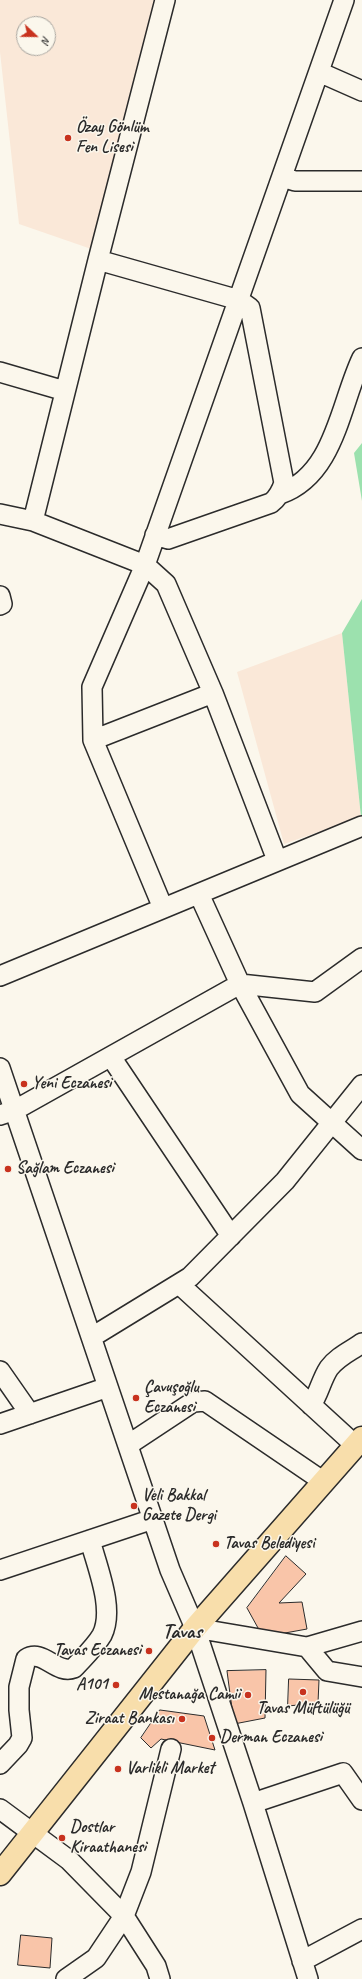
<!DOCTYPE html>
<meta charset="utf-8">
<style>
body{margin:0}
#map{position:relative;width:362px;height:1979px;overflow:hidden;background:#fbf7ec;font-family:Caveat,sans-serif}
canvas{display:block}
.north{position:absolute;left:16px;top:16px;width:40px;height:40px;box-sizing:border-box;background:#fbf7ec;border:1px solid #a8a59f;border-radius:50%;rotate:112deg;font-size:11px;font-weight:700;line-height:16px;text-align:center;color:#2b2b2b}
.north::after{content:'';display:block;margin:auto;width:14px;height:18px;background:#c8321e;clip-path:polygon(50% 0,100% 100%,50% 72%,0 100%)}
</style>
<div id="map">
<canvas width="362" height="1979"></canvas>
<div class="north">N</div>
</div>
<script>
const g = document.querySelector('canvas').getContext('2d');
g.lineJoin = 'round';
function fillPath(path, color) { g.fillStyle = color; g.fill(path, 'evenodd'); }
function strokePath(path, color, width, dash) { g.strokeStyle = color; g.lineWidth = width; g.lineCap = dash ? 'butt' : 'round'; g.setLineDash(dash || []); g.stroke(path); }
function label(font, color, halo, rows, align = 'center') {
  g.font = font + ' Caveat,sans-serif'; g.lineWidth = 3; g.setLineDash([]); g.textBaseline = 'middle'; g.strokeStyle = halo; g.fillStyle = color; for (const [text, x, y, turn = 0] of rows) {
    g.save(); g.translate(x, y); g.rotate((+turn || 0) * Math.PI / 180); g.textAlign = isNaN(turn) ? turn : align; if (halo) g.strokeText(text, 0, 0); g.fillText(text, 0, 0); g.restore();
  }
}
const built = new Path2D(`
 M0 0H159L100 252 19 224 0 52ZM24 24H48V48H24Z
 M342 633 361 817 284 844 237 672Z`);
const green = new Path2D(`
 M362 443V501L354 453Z
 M362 599V817H361L342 633Z`);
const building = new Path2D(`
 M286 1556 306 1574 279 1603 302 1602 307 1629 263 1637 247 1608Z
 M266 1670 265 1718 234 1724 227 1671Z
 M289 1679 319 1680 318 1703 288 1706Z
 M160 1710 204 1716 215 1750 161 1739 151 1748 141 1738Z
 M21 1935 52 1938 50 1968 18 1965Z`);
const minor = new Path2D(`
 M319 72 362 91
 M282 177 295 181H362
 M98 260 239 300 250 308 284 483C281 492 278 498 271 503L168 539 155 535
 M0 372 65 391
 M280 494C335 475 340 404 362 358
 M0 514 33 521 145 565 166 584 213 693 277 860
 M33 521 98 260 165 0
 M0 596 2 604 0 605
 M93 740 213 693
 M199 894 240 984 300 1094 362 1150
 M163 908 93 740 92 687 145 565 344 0
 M0 976 362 826
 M111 1057 231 1236
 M0 1068 170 1570 195 1628 253 1803 308 1979
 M0 1115 15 1110 240 984 315 992 362 958
 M179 1284 356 1446
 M92 1337 190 1277 285 1181 362 1085
 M0 1371 30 1414
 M311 1405C319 1394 321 1380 329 1368 338 1356 351 1351 362 1343
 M0 1424 108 1387
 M128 1445 190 1404 194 1402 205 1401 324 1482
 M0 1570 153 1519
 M195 1628 307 1647 362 1631
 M307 1647 327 1671 362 1677
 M0 1764 18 1745 22 1738 19 1710V1687L26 1659C43 1648 56 1675 74 1668 83 1658 95 1647 102 1635 115 1609 97 1567 90 1540
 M253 1803 343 1773 362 1800
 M0 1809 69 1860 124 1916 156 1966 160 1979
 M302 1961 362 1929
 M66 1979 96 1958 124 1916 141 1872 171 1749`);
const major = new Path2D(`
 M0 1874 195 1628 362 1438`);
const markers = [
 [68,138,4,"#c8321e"],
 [24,1084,4,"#c8321e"],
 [8,1169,4,"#c8321e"],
 [136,1398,4,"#c8321e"],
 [134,1506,4,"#c8321e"],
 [216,1544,4,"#c8321e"],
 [149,1651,4,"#c8321e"],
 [116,1685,4,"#c8321e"],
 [303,1692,4,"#c8321e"],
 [248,1695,4,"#c8321e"],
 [182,1719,4,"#c8321e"],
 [212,1738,4,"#c8321e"],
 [118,1769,4,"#c8321e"],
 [62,1838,4,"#c8321e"]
];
const poiNames = [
 ["Özay Gönlüm",76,128],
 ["Fen Lisesi",76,148],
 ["Yeni Eczanesi",32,1084],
 ["Sağlam Eczanesi",16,1169],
 ["Çavuşoğlu",144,1388],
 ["Eczanesi",144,1408],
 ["Veli Bakkal",142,1496],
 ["Gazete Dergi",142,1516],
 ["Tavas Belediyesi",224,1544],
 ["Tavas Eczanesi",141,1651,"right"],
 ["A101",108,1685,"right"],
 ["Mestanağa Camii",240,1695,"right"],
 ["Tavas Müftülüğü",303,1709,"center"],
 ["Ziraat Bankası",174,1719,"right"],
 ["Derman Eczanesi",220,1738],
 ["Varlikli Market",126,1769],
 ["Dostlar",70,1828],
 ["Kiraathanesi",70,1848]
];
const districtNames = [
 ["Tavas",182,1632]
];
fillPath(built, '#fae8d8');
fillPath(green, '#9ce1ae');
fillPath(building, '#f9c5a9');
strokePath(building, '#2b2b2b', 1);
strokePath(minor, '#2b2b2b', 22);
strokePath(major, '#2b2b2b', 25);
strokePath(minor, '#fbf7ec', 19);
strokePath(major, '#f8deab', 22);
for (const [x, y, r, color] of markers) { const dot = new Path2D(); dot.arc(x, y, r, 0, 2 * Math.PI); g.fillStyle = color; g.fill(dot); strokePath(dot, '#fbf7ec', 1.5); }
label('bold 17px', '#2b2b2b', '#fbf7ec', poiNames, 'left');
label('bold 21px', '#2b2b2b', '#fbf7ec', districtNames);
</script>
